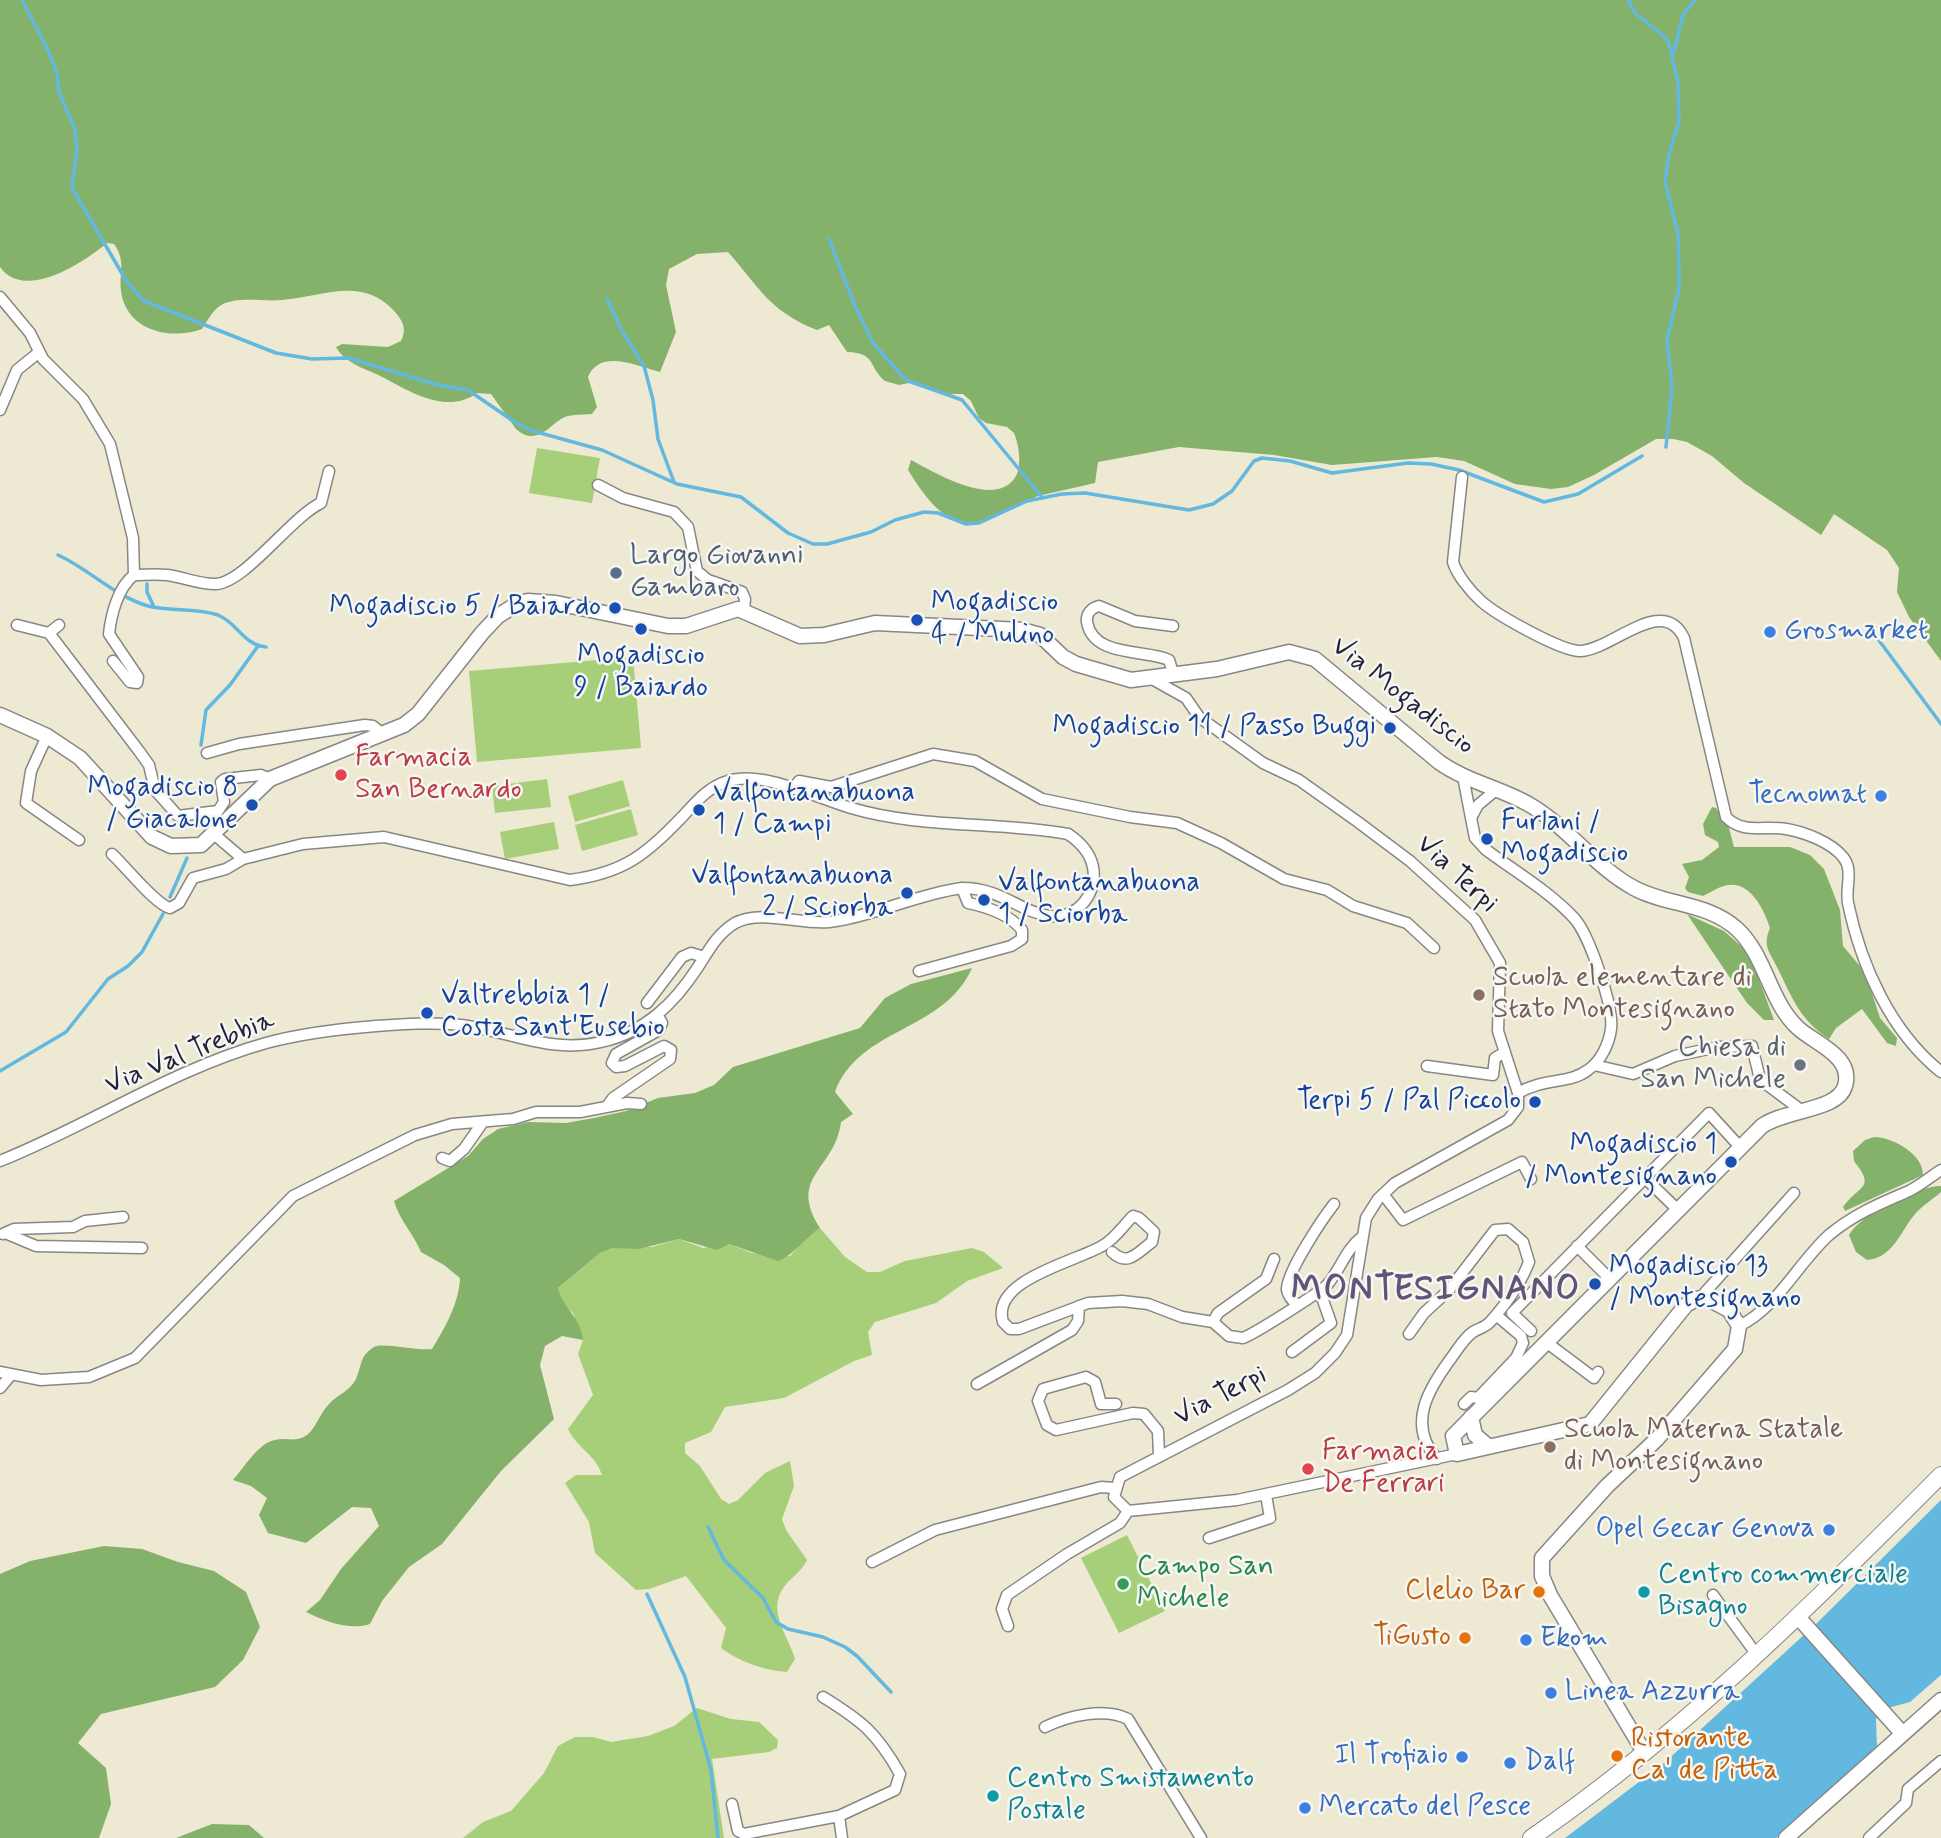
<!DOCTYPE html>
<style>
body{margin:0}
canvas{display:block;background:#ede9d2}
</style>
<canvas width="1941" height="1838"></canvas>
<script>
const g = document.querySelector('canvas').getContext('2d');
g.lineJoin = 'round';
function fillPath(path, color) { g.fillStyle = color; g.fill(path, 'evenodd'); }
function strokePath(path, color, width, dash) { g.strokeStyle = color; g.lineWidth = width; g.lineCap = dash ? 'butt' : 'round'; g.setLineDash(dash || []); g.stroke(path); }
function label(font, color, halo, rows, align = 'center') {
  g.font = font + ' Mynerve,sans-serif'; g.lineWidth = 5; g.setLineDash([]); g.textBaseline = 'middle'; g.strokeStyle = halo; g.fillStyle = color; for (const [text, x, y, turn = 0] of rows) {
    g.save(); g.translate(x, y); g.rotate((+turn || 0) * Math.PI / 180); g.textAlign = isNaN(turn) ? turn : align; if (halo) g.strokeText(text, 0, 0); g.fillText(text, 0, 0); g.restore();
  }
}
const green = new Path2D(`
 M537 448 600 458 592 503 529 493Z
 M633 657 641 748 477 762 469 671Z
 M547 779 551 807 495 813 492 786Z
 M623 780 630 806 575 822 568 796Z
 M631 809 638 835 582 851 575 825Z
 M554 822 559 849 505 859 500 832Z
 M820 1228 845 1257 867 1272H880L905 1261 972 1248 984 1252 1003 1268 967 1281 936 1303 875 1322 868 1332 872 1355 854 1361 784 1398 725 1407 711 1432 685 1443V1453L700 1466 721 1499 729 1504 738 1500 765 1473 790 1461 794 1486 782 1519 786 1530 807 1560C801 1573 789 1578 782 1590 768 1613 789 1637 795 1659L787 1672C763 1670 740 1662 721 1648L726 1628 686 1576 649 1589 636 1590 595 1553 589 1522 565 1483 576 1475H602C596 1455 577 1448 568 1429L593 1395 578 1354 583 1340 573 1313 561 1303 557 1289 600 1253 613 1248 652 1247 679 1239 703 1248 729 1244 752 1253 790 1256 809 1235Z
 M1127 1535 1165 1611 1119 1633 1081 1558Z
 M697 1708 731 1719 759 1722 778 1740 777 1748 769 1752 712 1759 724 1838H463L483 1822 511 1811 544 1773 558 1746 575 1737H593L611 1742 648 1736 674 1726Z`);
const forest = new Path2D(`
 M0 0H1941V661L1909 617 1897 592 1899 568 1887 550 1834 514 1821 535 1744 483 1712 456 1687 442 1673 439H1656L1594 475 1568 487 1551 489 1515 484 1464 461 1437 457 1332 465 1274 455 1179 447 1098 462 1095 483 1038 496 977 523C945 528 923 494 908 470L911 460C936 473 996 510 1016 476 1022 465 1019 445 1014 433L1007 427 986 423 979 418 971 401 963 394H943L909 383 899 385 885 381C868 367 877 353 847 352L829 325 817 330C769 311 760 288 728 252L697 254 669 269 666 285 676 332 660 372C637 366 600 348 588 377L597 407 592 414C584 415 572 414 565 417 550 423 538 448 516 429L491 394 477 393C448 414 414 394 386 379 369 369 347 366 336 347L342 344 388 347 401 341C407 329 403 321 395 312 362 275 323 297 282 300 264 302 240 296 223 304 213 309 208 320 202 329 169 341 126 330 121 291 119 271 126 261 114 244L107 243C84 262 25 302 0 267Z
 M1712 807 1716 808 1729 828 1734 847H1790L1810 855 1824 869 1840 910 1843 946 1865 972 1880 1018 1897 1038 1896 1046 1887 1043 1862 1009 1836 1028 1829 1039C1801 1021 1792 998 1778 969 1770 952 1762 947 1770 928 1764 909 1749 878 1724 886 1716 888 1710 893 1703 896L1688 892 1685 888 1689 877 1682 864 1702 860 1719 847 1718 842 1705 835 1703 824Z
 M1687 914 1724 931 1742 947 1754 966 1774 1020H1764L1747 1003Z
 M972 968C944 1032 859 1027 835 1092L853 1114 841 1122C835 1170 787 1176 820 1228 804 1238 796 1254 778 1261L729 1244 717 1250 679 1239 639 1249 613 1248 600 1253 558 1288C563 1309 581 1317 583 1340L562 1336 545 1346 540 1365 554 1419 501 1471 442 1544 409 1567 382 1601 370 1624C350 1631 324 1621 306 1612L320 1600 341 1569 379 1526 371 1508 352 1507 306 1543 268 1533 259 1515 267 1498 251 1486 233 1480C244 1468 258 1443 275 1440 286 1437 296 1443 307 1435 316 1428 320 1413 329 1404 338 1394 349 1392 356 1379 362 1366 359 1356 374 1347 383 1342 416 1351 432 1349 445 1328 459 1303 460 1278L444 1265 421 1252C413 1233 400 1221 394 1201L468 1156 483 1139 498 1129 528 1122 566 1123 594 1118 626 1111 658 1098 695 1093 714 1085 733 1067 860 1028 885 998 911 984Z
 M1874 1137C1893 1137 1924 1155 1923 1175L1845 1211 1843 1207C1860 1184 1876 1189 1854 1161L1853 1151 1865 1140Z
 M1941 1186V1192C1933 1199 1922 1206 1915 1214 1900 1232 1893 1258 1867 1260L1856 1252 1849 1235C1861 1214 1917 1186 1941 1186Z
 M104 1546 142 1549 178 1562 214 1571 246 1592 260 1627 243 1660 215 1687 101 1714 78 1743 106 1768 111 1804 99 1838H0V1574L30 1561Z
 M212 1824 249 1825 264 1838H176Z`);
const water = new Path2D(`
 M1941 1500V1675L1910 1702 1888 1708 1876 1719 1877 1747 1776 1838H1565L1664 1763 1817 1623Z`);
const stream = new Path2D(`
 M22 0 47 48 57 73 59 92 75 129 77 147 72 188 127 282 144 301 276 353 312 359 348 358 438 385 468 390 519 425 533 431 602 450 677 484 741 497 788 533 813 544H827L871 532 895 520 924 512 938 513 966 524 979 523 1027 501 1062 494 1085 493 1189 510 1213 504 1232 491 1254 461 1262 458 1290 461 1332 473 1408 463 1431 464 1459 470 1544 502 1578 494 1642 456
 M1628 0 1635 13 1668 40 1678 82 1679 122 1669 154 1665 181 1678 234 1679 268V289L1667 340 1672 386 1666 447
 M1674 52 1683 15 1695 0
 M829 239 855 306 873 343 906 380 962 400 1042 497
 M607 299 622 331 644 366 653 400 658 439 674 482
 M58 555C89 569 114 596 148 606 171 612 196 607 218 615 239 624 242 644 266 647
 M147 584V592L154 607
 M1872 631 1941 724
 M201 745 206 710 230 685 258 646
 M170 897 187 858
 M0 1071 66 1032 108 979 128 966 142 952 163 914
 M708 1527 724 1560 763 1598 776 1622 788 1629 823 1637 845 1647 857 1656 891 1692
 M647 1594 685 1677 711 1770 718 1838`);
const street = new Path2D(`
 M0 297 30 333 43 359 83 399 110 444 133 538 134 575
 M0 410 17 370 38 353
 M1462 477 1453 562C1457 575 1470 591 1481 601 1495 614 1562 652 1581 651 1613 649 1663 594 1684 638L1726 817C1744 835 1764 825 1786 829 1804 832 1831 842 1843 857 1854 870 1845 888 1848 903 1861 966 1891 1032 1941 1072
 M598 485 623 498 674 512 688 527 697 571 708 580 742 592 745 599 744 610
 M134 575C145 575 156 574 167 575 183 577 198 584 215 584 244 584 291 517 321 503L329 471
 M17 625 49 633
 M59 625 49 633 139 751 149 765 155 790 178 816 218 811 224 802 221 782 225 779 261 775 270 779
 M1173 626 1135 621 1099 606C1091 608 1086 614 1087 622 1093 658 1146 649 1169 660L1174 676
 M113 661 130 682 137 683 138 677 109 634C111 615 118 587 134 575
 M1152 679 1186 698 1199 717 1263 763 1299 780 1358 822 1410 861 1475 920 1500 963 1498 1031 1518 1093V1107L1508 1120 1395 1183 1378 1199 1366 1218 1347 1335 1335 1353 1315 1373 1288 1390 1120 1477 1114 1497 1128 1511 1237 1500 1457 1454
 M47 736 31 771 26 803 79 840
 M207 753 239 744 365 725 373 726 384 735
 M1463 776 1471 818
 M793 789 799 781 831 787 933 754 975 761 1042 799 1130 817 1177 823 1221 843 1284 879 1327 890 1353 906 1407 923 1434 948
 M1496 790 1478 805 1471 818 1475 838 1485 849C1514 871 1549 891 1574 918 1589 934 1614 1007 1611 1029 1609 1044 1601 1061 1588 1070 1570 1084 1543 1078 1518 1093
 M112 854C126 867 156 905 170 908L179 903 193 878 226 869 243 859
 M919 971 1011 946 1022 939V930C1009 914 988 907 968 903L962 888
 M647 1003 682 957 691 953 704 957
 M1594 1065 1633 1074 1675 1056 1718 1047 1752 1046 1759 1075 1766 1084 1801 1110
 M1427 1066 1493 1075 1495 1058 1505 1052
 M608 1105 613 1098 670 1059 671 1050 664 1046 625 1066 616 1067 612 1063 616 1054 659 1030 662 1023 658 1016
 M442 1158 450 1161 464 1149 483 1122
 M0 1161C90 1125 173 1069 266 1043 303 1033 338 1029 376 1026 404 1024 433 1022 461 1025 510 1031 550 1054 601 1042 645 1032 674 1004 698 967 709 950 717 934 735 923 761 909 800 925 829 922 875 916 917 894 962 888 1002 888 1019 912 1050 916 1078 919 1098 893 1093 867 1090 852 1080 842 1068 834 996 821 922 829 851 808 817 798 762 770 728 781 708 787 696 802 682 817 646 855 623 873 570 880L384 837 303 844 243 859 215 835
 M1645 1178 1677 1209
 M1383 1194 1403 1220 1522 1162 1531 1179
 M5 1233 36 1246 142 1248
 M3 1234 14 1229 73 1227 85 1221 123 1217
 M1577 1246 1609 1278
 M1112 1252C1128 1267 1137 1253 1152 1242L1154 1232 1139 1218 1133 1216C1122 1227 1115 1239 1102 1246 1075 1262 990 1280 1003 1322L1010 1329H1019L1088 1303 1122 1301 1148 1304 1182 1317 1213 1322 1229 1336 1243 1338C1254 1334 1319 1293 1327 1285 1341 1269 1345 1250 1362 1237
 M1700 1298 1794 1193
 M1296 1304C1292 1300 1288 1296 1287 1290 1286 1273 1323 1218 1334 1204
 M1213 1322 1218 1313 1266 1279 1274 1259
 M1739 1326C1777 1308 1798 1263 1829 1235 1854 1214 1881 1203 1909 1191 1921 1185 1930 1177 1941 1170
 M1531 1331 1512 1313 1709 1113 1740 1147
 M1409 1334 1424 1313 1449 1290 1495 1230 1508 1229 1523 1242 1529 1262C1521 1283 1505 1305 1491 1321 1485 1328 1479 1328 1473 1332 1464 1338 1458 1349 1452 1357 1429 1388 1406 1424 1437 1459
 M1546 1342 1594 1378 1598 1372
 M1292 1352 1331 1323 1320 1292
 M0 1372 41 1380 89 1377 135 1358 293 1196 415 1135 452 1124 513 1119 536 1112H580L627 1103 641 1104
 M977 1384 1072 1330 1078 1321 1079 1306
 M0 1388 10 1376
 M1116 1404H1101L1095 1382 1086 1377 1043 1389 1038 1401 1047 1425 1056 1430 1133 1413 1144 1414 1158 1431 1159 1456
 M1464 1404 1471 1397 1478 1398 1516 1358 1523 1343 1521 1336 1496 1315
 M1209 1538 1270 1518 1266 1495
 M872 1562 935 1530 1101 1487 1114 1488
 M1713 1595 1757 1655
 M1008 1626 1002 1609 1007 1595 1067 1554 1120 1523 1128 1511
 M1045 1727C1068 1716 1104 1707 1128 1719L1201 1838
 M732 1804 738 1831 744 1834 839 1816 895 1790 900 1774C877 1733 862 1721 823 1697
 M839 1816 842 1838
 M1869 1838 1906 1803 1908 1789 1941 1761`);
const secondary = new Path2D(`
 M0 715 47 736 80 758 152 837 171 846 201 845 270 779 404 725 418 714 482 633 498 616 517 604 528 601 556 603 668 626H686L738 609 800 636 824 635 875 623 1022 630 1040 635 1063 657 1076 664 1131 680 1217 669 1289 652 1315 659 1439 762C1467 782 1501 788 1530 805 1569 828 1595 867 1634 888 1667 906 1707 902 1737 929 1766 956 1769 1001 1798 1028 1814 1043 1854 1056 1845 1086 1838 1111 1786 1109 1762 1126L1453 1436 1457 1454 1590 1424 1686 1305 1696 1299 1706 1298 1729 1310 1739 1326 1735 1349 1657 1439 1607 1486 1542 1558V1576L1550 1595 1644 1752
 M1471 1417 1475 1435 1488 1446
 M1798 1617 1902 1733
 M1786 1838 1941 1700`);
const primary = new Path2D(`
 M1531 1838C1682 1734 1812 1605 1941 1475`);
const markers = [
 [616,573,7,"#5c6f8a"],
 [615,608,7,"#1a4fb4"],
 [917,620,7,"#1a4fb4"],
 [641,629,7,"#1a4fb4"],
 [1770,632,7,"#3f7fe0"],
 [1390,728,7,"#1a4fb4"],
 [341,775,7,"#e0444e"],
 [1881,796,7,"#3f7fe0"],
 [252,805,7,"#1a4fb4"],
 [699,810,7,"#1a4fb4"],
 [1487,839,7,"#1a4fb4"],
 [907,893,7,"#1a4fb4"],
 [984,900,7,"#1a4fb4"],
 [1479,995,7,"#8d6e63"],
 [427,1013,7,"#1a4fb4"],
 [1800,1065,7,"#6b7280"],
 [1535,1102,7,"#1a4fb4"],
 [1731,1162,7,"#1a4fb4"],
 [1595,1284,7,"#1a4fb4"],
 [1550,1447,7,"#8d6e63"],
 [1308,1469,7,"#e0444e"],
 [1829,1530,7,"#3f7fe0"],
 [1123,1584,7,"#2e9e5b"],
 [1539,1592,7,"#e8710a"],
 [1644,1592,7,"#0f9aa8"],
 [1465,1638,7,"#e8710a"],
 [1526,1640,7,"#3f7fe0"],
 [1551,1693,7,"#3f7fe0"],
 [1617,1756,7,"#e8710a"],
 [1462,1757,7,"#3f7fe0"],
 [1510,1763,7,"#3f7fe0"],
 [993,1796,7,"#0f9aa8"],
 [1305,1808,7,"#3f7fe0"]
];
const serviceNames = [
 ["Largo Giovanni",630,557],
 ["Gambaro",630,589]
];
const transitNames = [
 ["Mogadiscio",931,604],
 ["4 / Mulino",931,636],
 ["Mogadiscio 5 / Baiardo",601,608,"right"],
 ["Mogadiscio",641,657,"center"],
 ["9 / Baiardo",641,689,"center"],
 ["Mogadiscio 11 / Passo Buggi",1376,728,"right"],
 ["Mogadiscio 8",238,789,"right"],
 ["/ Giacalone",238,821,"right"],
 ["Valfontanabuona",713,794],
 ["1 / Campi",713,826],
 ["Furlani /",1501,823],
 ["Mogadiscio",1501,855],
 ["Valfontanabuona",893,877,"right"],
 ["2 / Sciorba",893,909,"right"],
 ["Valfontanabuona",998,884],
 ["1 / Sciorba",998,916],
 ["Valtrebbia 1 /",441,997],
 ["Costa Sant'Eusebio",441,1029],
 ["Terpi 5 / Pal Piccolo",1521,1102,"right"],
 ["Mogadiscio 1",1717,1146,"right"],
 ["/ Montesignano",1717,1178,"right"],
 ["Mogadiscio 13",1609,1268],
 ["/ Montesignano",1609,1300]
];
const shopNames = [
 ["Grosmarket",1784,632],
 ["Tecnomat",1867,796,"right"],
 ["Opel Gecar Genova",1815,1530,"right"],
 ["Ekom",1540,1640],
 ["Linea Azzurra",1565,1693],
 ["Il Trofiaio",1448,1757,"right"],
 ["Dalf",1524,1763],
 ["Mercato del Pesce",1319,1808]
];
const streetNames = [
 ["Via Mogadiscio",1402,697,38],
 ["Via Terpi",1456,875,43],
 ["Via Val Trebbia",190,1054,-22],
 ["Via Terpi",1221,1397,-27]
];
const healthNames = [
 ["Farmacia",355,759],
 ["San Bernardo",355,791],
 ["Farmacia",1322,1453],
 ["De Ferrari",1322,1485]
];
const educationNames = [
 ["Scuola elementare di",1493,979],
 ["Stato Montesignano",1493,1011],
 ["Scuola Materna Statale",1564,1431],
 ["di Montesignano",1564,1463]
];
const worshipNames = [
 ["Chiesa di",1786,1049],
 ["San Michele",1786,1081]
];
const leisureNames = [
 ["Campo San",1137,1568],
 ["Michele",1137,1600]
];
const cultureNames = [
 ["Centro commerciale",1658,1576],
 ["Bisagno",1658,1608],
 ["Centro Smistamento",1007,1780],
 ["Postale",1007,1812]
];
const foodNames = [
 ["Clelio Bar",1525,1592],
 ["TiGusto",1451,1638],
 ["Ristorante",1631,1740,"left"],
 ["Ca' de Pitta",1631,1772,"left"]
];
const districtNames = [
 ["MONTESIGNANO",1436,1292]
];
fillPath(green, '#a7cf7a');
fillPath(forest, '#85b26a');
fillPath(water, '#63b8e0');
strokePath(stream, '#63b8e0', 3.5);
strokePath(street, '#888686', 13);
strokePath(secondary, '#888686', 17);
strokePath(primary, '#888686', 18);
strokePath(street, '#fff', 10);
strokePath(secondary, '#fff', 14);
strokePath(primary, '#fff', 16);
for (const [x, y, r, color] of markers) { const dot = new Path2D(); dot.arc(x, y, r, 0, 2 * Math.PI); g.fillStyle = color; g.fill(dot); strokePath(dot, '#f6f6f2', 2.5); }
label('28px', '#4e5e75', '#f6f6f2', serviceNames, 'left');
label('28px', '#164399', '#f6f6f2', transitNames, 'left');
label('28px', '#366cbe', '#f6f6f2', shopNames, 'left');
label('28px', '#22223b', '#f6f6f2', streetNames);
label('28px', '#be3a42', '#f6f6f2', healthNames, 'left');
label('28px', '#785e54', '#f6f6f2', educationNames, 'left');
label('28px', '#5b616d', '#f6f6f2', worshipNames, 'right');
label('28px', '#27864d', '#f6f6f2', leisureNames, 'left');
label('28px', '#0d838f', '#f6f6f2', cultureNames, 'left');
label('28px', '#c56008', '#f6f6f2', foodNames, 'right');
g.letterSpacing = '2px';
label('bold 35px', '#625478', '#f6f6f2', districtNames);
g.letterSpacing = '0px';
</script>
